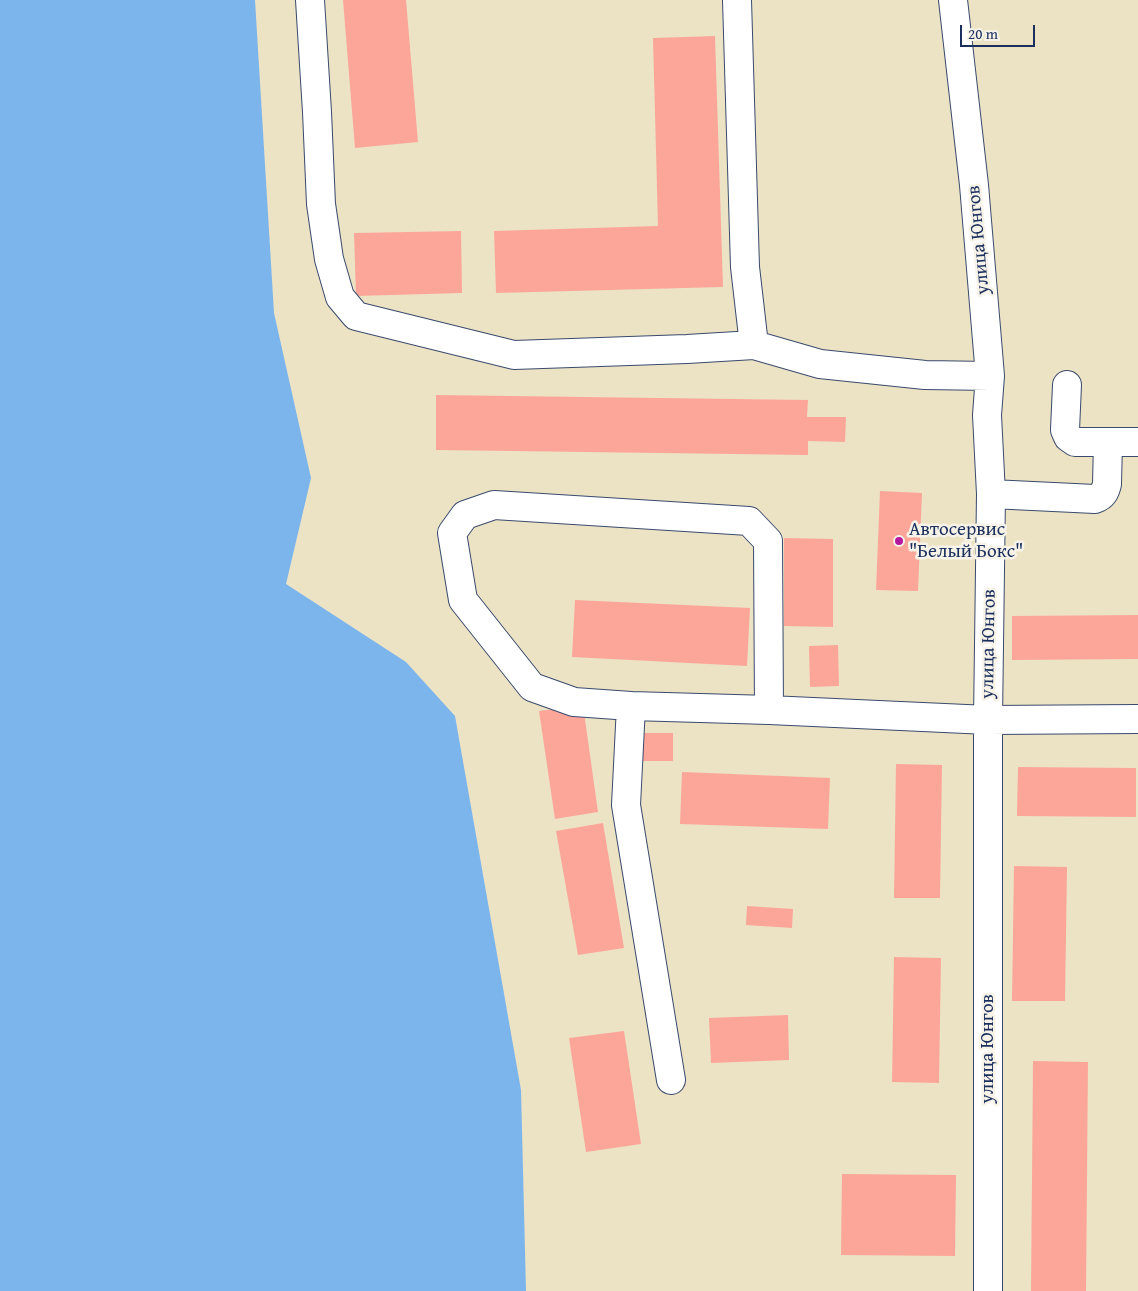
<!DOCTYPE html>
<meta charset="utf-8">
<style>
body{margin:0}
#map{position:relative;width:1138px;height:1291px;overflow:hidden;background:#ece3c5;font-family:"Gentium Book Plus",serif}
canvas{display:block}
.scale{position:absolute;left:960px;top:25px;width:75px;height:22px;box-sizing:border-box;border:2px solid #1b2f5e;border-top:0;padding-left:6px;font-size:15px;line-height:18px;white-space:nowrap;color:#1b2f5e;-webkit-text-stroke:4px #f7f3e8;paint-order:stroke}
</style>
<div id="map">
<canvas width="1138" height="1291"></canvas>
<div class="scale">20 m</div>
</div>
<script>
const g = document.querySelector('canvas').getContext('2d');
g.lineJoin = 'round';
function fillPath(path, color) { g.fillStyle = color; g.fill(path, 'evenodd'); }
function strokePath(path, color, width, dash) { g.strokeStyle = color; g.lineWidth = width; g.lineCap = dash ? 'butt' : 'round'; g.setLineDash(dash || []); g.stroke(path); }
function label(font, color, halo, rows, align = 'center') {
  g.font = font + ' "Gentium Book Plus",serif'; g.lineWidth = 5; g.setLineDash([]); g.textBaseline = 'middle'; g.strokeStyle = halo; g.fillStyle = color; for (const [text, x, y, turn = 0] of rows) {
    g.save(); g.translate(x, y); g.rotate((+turn || 0) * Math.PI / 180); g.textAlign = isNaN(turn) ? turn : align; if (halo) g.strokeText(text, 0, 0); g.fillText(text, 0, 0); g.restore();
  }
}
const water = new Path2D(`
 M0 0H255L274 313 311 478 286 584 406 662 455 716 521 1090 526 1291H0Z`);
const building = new Path2D(`
 M343 0H406L418 142 355 148Z
 M715 36 723 287 496 293 494 231 658 226 653 38Z
 M461 231 462 293 356 296 354 233Z
 M436 395 808 400 807 417H846L845 442 808 441V455L436 450Z
 M880 491 922 493 918 591 876 590Z
 M784 538 833 539V627L784 626Z
 M575 600 750 608 747 666 572 657Z
 M1138 615V659L1012 660V616Z
 M838 645 839 686 810 687 809 646Z
 M583 705 598 812 555 819 539 711Z
 M642 733H673V761H642Z
 M896 764 942 765 940 898H894Z
 M1018 767 1136 768V817L1017 816Z
 M682 772 830 778 828 829 680 824Z
 M603 823 624 948 578 955 556 831Z
 M1014 866 1067 867 1065 1001H1012Z
 M747 906 793 909 792 928 746 925Z
 M894 957 941 958 939 1083 892 1082Z
 M788 1015 789 1060 711 1063 709 1018Z
 M624 1031 641 1144 586 1152 569 1038Z
 M1033 1061 1088 1062 1086 1291H1031Z
 M842 1174 956 1175 955 1256 841 1255Z`);
const minor = new Path2D(`
 M310 0 317 112 321 204 329 259 340 297 356 316 514 355 687 349 754 345 820 364 925 375 990 376
 M737 0 745 267 754 345
 M953 0 974 185 990 376 987 415 991 494 988 720V1291
 M1067 385 1065 430 1068 437 1075 442H1138
 M991 494 1095 499C1103 496 1105 492 1107 484L1108 442
 M631 706 574 702 532 687 463 600 452 533 465 515 494 505 749 521 768 541 769 710
 M671 1080 626 805 631 706 769 710 988 720 1138 719`);
const markers = [
 [899,541,5,"#b5179e"]
];
const streetNames = [
 ["улица Юнгов",979,240,-95],
 ["улица Юнгов",989,644,-89],
 ["улица Юнгов",988,1049,-90]
];
const poiNames = [
 ["Автосервис",909,530],
 ["\"Белый Бокс\"",909,552]
];
fillPath(water, '#7cb4ec');
fillPath(building, '#fca69a');
strokePath(minor, '#3a4a6d', 30);
strokePath(minor, '#fff', 28);
for (const [x, y, r, color] of markers) { const dot = new Path2D(); dot.arc(x, y, r, 0, 2 * Math.PI); g.fillStyle = color; g.fill(dot); strokePath(dot, '#f7f3e8', 2); }
label('19px', '#1b2f5e', '#f7f3e8', streetNames);
label('19px', '#1b2f5e', '#f7f3e8', poiNames, 'left');
</script>
